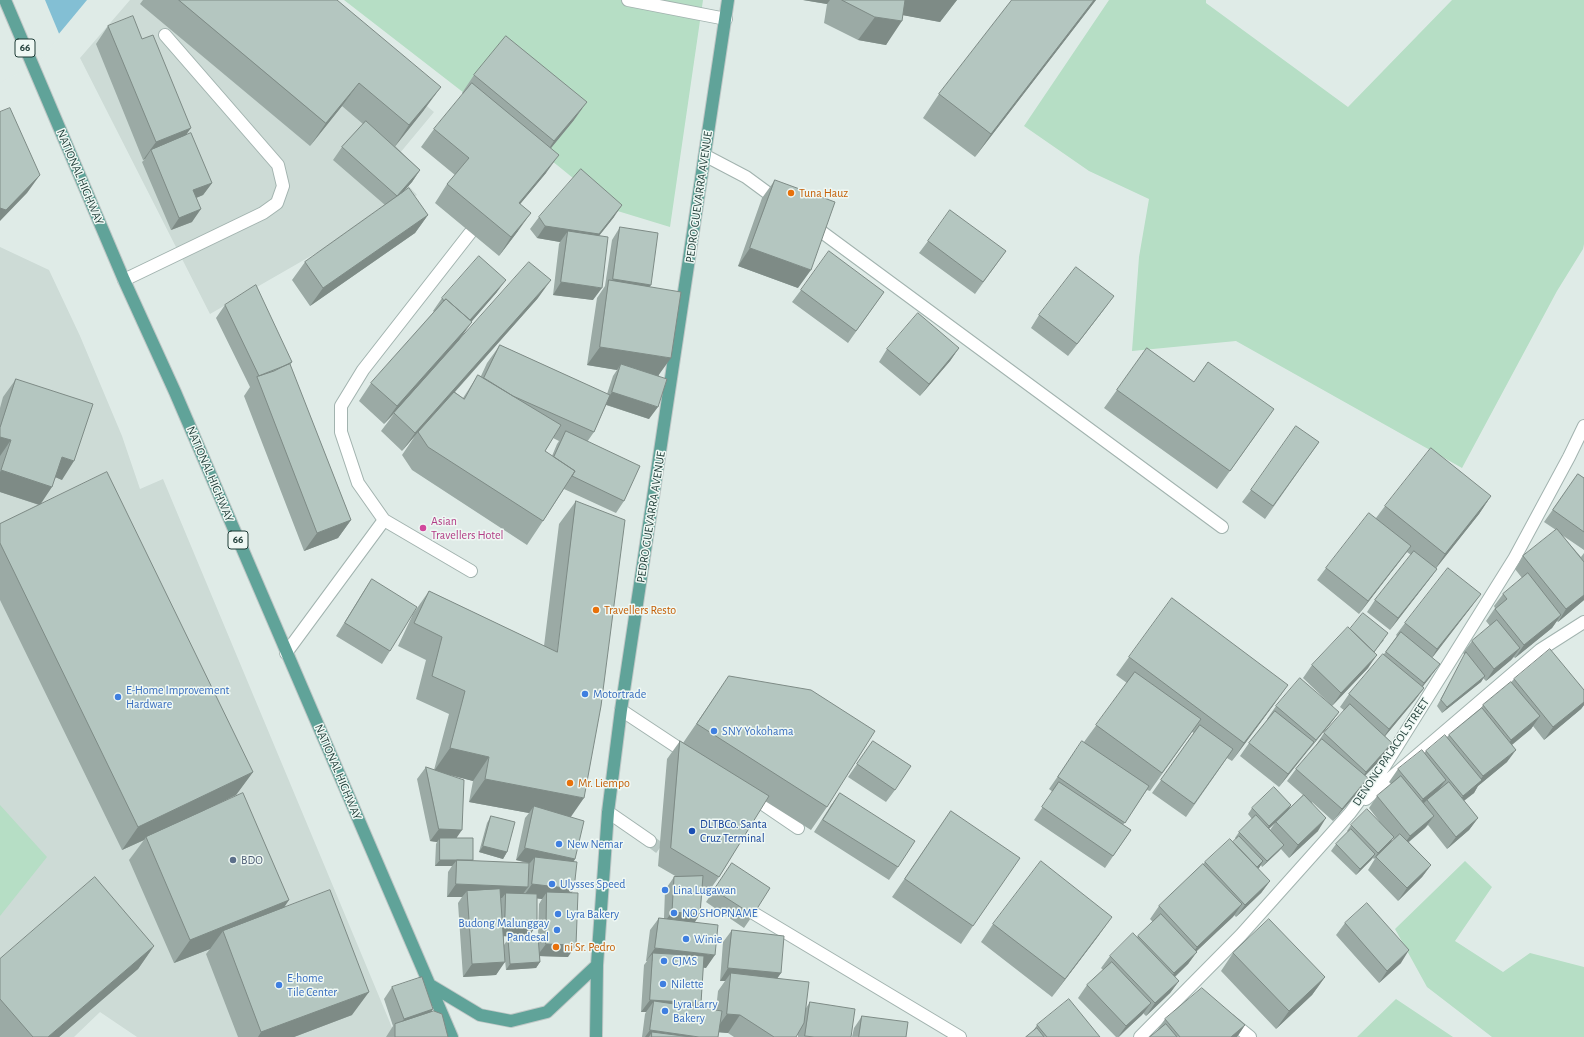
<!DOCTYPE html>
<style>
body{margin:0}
canvas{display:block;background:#dfebe7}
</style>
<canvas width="1584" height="1037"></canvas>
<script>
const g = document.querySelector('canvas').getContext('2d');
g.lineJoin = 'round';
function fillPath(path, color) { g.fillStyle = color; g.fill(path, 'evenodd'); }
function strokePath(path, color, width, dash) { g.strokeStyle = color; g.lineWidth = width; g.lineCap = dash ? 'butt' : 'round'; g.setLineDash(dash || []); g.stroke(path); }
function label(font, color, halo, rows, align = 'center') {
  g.font = font + ' "Alegreya Sans",sans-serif'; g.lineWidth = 3; g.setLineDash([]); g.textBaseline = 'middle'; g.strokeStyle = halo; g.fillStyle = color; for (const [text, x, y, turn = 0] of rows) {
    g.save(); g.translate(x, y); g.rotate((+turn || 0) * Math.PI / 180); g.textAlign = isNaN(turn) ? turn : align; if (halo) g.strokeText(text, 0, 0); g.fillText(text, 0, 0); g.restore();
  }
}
const built = new Path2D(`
 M130 0H300L434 112 390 165 417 195 210 314 80 58Z
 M0 247 49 270 80 336 122 436 140 489 163 479 396 1037H137L100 1012 74 1037H0Z`);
const green = new Path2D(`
 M344 0H703L670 227 611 209 557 165Z
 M1109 0H1206V3L1348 107 1452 0H1584V244L1583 249 1557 291 1462 468 1236 341 1132 351 1139 257 1149 199 1089 171 1024 126Z
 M0 805 47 857 0 916Z
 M1465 861 1492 887 1455 941 1503 972 1530 953 1584 967V1037H1492L1427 987 1395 929Z
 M1396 999 1453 1037H1357Z`);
const water = new Path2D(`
 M0 0H87L38 59Z`);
const pier = new Path2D(`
 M0 0H45L60 36 40 61 0 83Z`);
const minorTunnel = new Path2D(`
 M650 841 672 857`);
const minor = new Path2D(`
 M628 0 726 19
 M706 156 746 177 780 202
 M811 224 1222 527
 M470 233 363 370 341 406V432L358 483 384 520 471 571
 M124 280 263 213 277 203 283 186 278 165 165 35
 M286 653 384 520
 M621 710 689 755
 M751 796 798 828
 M1366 799 1540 650 1584 622
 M608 812 650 841
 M740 905 960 1037
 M1229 1020 1250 1037
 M1140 1037 1241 935 1350 813 1384 767 1514 559 1569 457 1584 426`);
const major = new Path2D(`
 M5 0 124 280 175 392 452 1037
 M430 985 480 1015 511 1021 547 1012 597 965
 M596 1037 597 965 608 812 621 710 728 0`);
const wall = new Path2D(`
 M143 0H337L424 110 395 146 420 170 412 182 402 193 428 215 415 233 310 306 292 280 305 262 385 205 333 160 342 147 363 124 342 106 310 146 140 4Z
 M803 0H957L940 22 903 15 886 45 858 40 824 23 827 4Z
 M1012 0H1096L975 157 923 118 939 94Z
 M108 26 142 39 185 136 212 183 203 195 196 198 192 222 171 230 142 162 145 159 143 160 96 44Z
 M474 75 574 120 551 148 546 173 520 204 518 231 499 256 435 203 447 184 455 175 421 147 434 129 463 94 462 93Z
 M775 180 798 288 738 266 762 198Z
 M539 217H614L599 236 593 300 553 295 559 244 560 242 537 238 530 229Z
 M620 227 650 287 659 376 649 419 606 405 594 432 587 442 624 501 616 513 564 489 543 521 527 545 412 470 402 455 415 436 402 451 381 431 394 414 384 424 359 401 371 383 434 312 433 311 442 298 497 292 471 322 459 340 538 298 455 392 463 398 478 375 481 376 487 363 500 345 607 394 613 376 617 370 587 365 597 298 605 286 612 240ZM553 438 559 441 557 444 552 456 545 451Z
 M928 241 1006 251 975 294 919 253Z
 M801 290 884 292 848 343 792 302Z
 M225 305 292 362 290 365 351 520 338 538 304 551 244 396 250 387 216 318Z
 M1105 308 1068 356 1031 328 1039 315Z
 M959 348 950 361 920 396 879 362 887 349Z
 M1147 348 1194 382 1261 428 1217 489 1104 408Z
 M16 379 62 480 56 477 40 504 253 772 236 795 205 810 285 907 352 1015 294 1037H238L206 954 210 949 174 963 129 860 144 840 122 850 0 600V524L39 505 0 492V408L3 397Z
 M1319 442 1265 519 1242 502 1251 490Z
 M1578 474 1584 478V550L1562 535 1581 557 1584 553V600L1558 622 1557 621 1552 628 1515 658 1514 657 1511 660 1486 681 1483 678 1481 682 1442 713 1437 706 1465 655 1463 653 1472 641 1490 626 1486 621 1495 608 1494 606 1503 594 1522 578 1515 569 1523 556 1556 530 1544 522Z
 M1491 496 1479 514 1436 568 1437 569 1428 581 1390 630 1367 612 1375 600 1411 555 1407 552 1359 614 1317 580 1326 568 1376 518 1385 506Z
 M576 501 571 817 575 859 574 861 568 957 540 956V962L536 968 506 970 505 960 496 975 463 977 458 903 462 897H447L448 872 452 866H435L436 844 437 842 430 841 417 779 426 767 434 770 449 714 416 699 426 660 398 646 413 614 429 591 544 646 559 524ZM451 775 473 781 469 802 529 813 525 818 516 860 527 863 473 861 457 838ZM537 898 542 899 539 904 538 936 528 937 537 925ZM504 936 526 937 508 939 504 945Z
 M372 579 390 651 382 664 336 636 364 591Z
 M1472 606 1432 657 1431 676 1423 686 1424 688 1415 700 1385 736 1392 743 1384 756 1365 776 1359 791 1333 821 1312 802 1318 831 1289 858 1281 849 1262 867 1261 865 1258 869 1270 881 1261 893 1236 917 1234 915 1197 951 1188 964 1175 977 1179 981 1170 993 1146 1016 1143 1013 1119 1037H1116L1078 998 1087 985 1103 970 1101 968 1110 956 1137 937 1153 922 1150 919 1159 906 1205 862 1236 840 1235 838 1239 832 1252 819 1248 814 1252 808 1291 805 1288 811 1303 795 1287 781 1296 769 1316 746V745L1324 733 1345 711 1340 707 1349 694 1384 654 1397 636 1396 635 1405 623ZM1275 823 1270 830 1269 829Z
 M1350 629 1384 640 1374 652 1368 668 1332 706 1303 678 1312 665Z
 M1129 657 1275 703 1232 761 1227 758 1186 817 1152 793 1194 733 1192 732 1150 791 1147 790 1123 825 1131 830 1105 868 1034 820 1053 792 1049 789 1074 753 1084 742 1127 683 1116 675Z
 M729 676 827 807 811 830 765 801 719 877 706 895 702 893 700 914 695 922 706 968 703 967 701 1003 698 1007 716 1010 718 991 725 981H720L723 942 732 930 781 973 777 978 806 1008 810 1002 851 1037H798V1033L796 1037H734L728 1033 719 1032 718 1037H642L645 1014 646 1012H641L644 965 647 961H646L650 930 659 918H664L665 890 674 877H677L658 866 667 759 680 741 683 743Z
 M1514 679 1584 690V705L1581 709 1544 740 1533 726 1531 729 1512 745 1507 762 1478 786 1474 793 1464 801 1478 818 1469 830 1447 849 1428 825 1425 828 1409 842 1431 865 1422 877 1398 901 1368 870 1376 857 1394 840 1393 838 1390 843 1374 859 1373 858 1356 875 1331 851 1336 844 1348 832 1347 831 1351 825 1379 821 1369 808 1377 796 1391 784 1389 782 1398 769 1424 753 1426 751 1447 737 1449 735 1481 708 1483 705 1511 682Z
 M1276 706 1339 712 1330 724 1307 752 1279 787 1240 756 1249 743 1268 719H1267Z
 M873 741 895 790 886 802 848 777Z
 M840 793 898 867 889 880 814 832 831 805Z
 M951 811 973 926 961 944 892 897Z
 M491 816 507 852 503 859 479 852 487 823Z
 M732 863 753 915 744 928 706 902Z
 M1345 923 1401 963 1379 983 1336 935Z
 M993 924 1099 935 1052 997 981 942Z
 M154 946 138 969 59 1037H0V959Z
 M1233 953 1325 977 1312 995 1276 1029 1221 971Z
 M392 987 432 1011 448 1037H386L393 1026 384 999Z
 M862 1016 906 1037H852L854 1028Z
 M1165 1019 1245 1025 1237 1037H1150L1156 1032Z
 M1037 1025 1100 1037H1026L1033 1031Z`);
const shadedWall = new Path2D(`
 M803 0H830L827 4Z
 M900 0H957L940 22 891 13Z
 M1094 0H1096L975 157 991 134Z
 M875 17 902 21 886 45 858 40Z
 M359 83 342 106 310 146 326 123Z
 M441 87 424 110 393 149 409 125Z
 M587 102 574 120 542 159 554 141Z
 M191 128 178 146 151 150 145 159 143 160 156 142Z
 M559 155 546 173 506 221 519 203Z
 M420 170 412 182 388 209 397 196Z
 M40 175 27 193 0 221V208Z
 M212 183 203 195 184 203 193 190Z
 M622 205 614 217 590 247 568 231 560 242 537 238 545 226Z
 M201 209 192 222 171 230 179 218Z
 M531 213 518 231 499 256 511 237Z
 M428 215 415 233 310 306 323 288Z
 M750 248 811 270 798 288 738 266Z
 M613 279 651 285 642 297 609 285Z
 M506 280 497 292 460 335 468 322Z
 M551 280 538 298 418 433V432L402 451 415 433Z
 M561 282 602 288 593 300 553 295Z
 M1114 296 1105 308 1068 356 1077 344Z
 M472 322 459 340 384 424 397 406Z
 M600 347 671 358 658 376 621 364 617 370 587 365Z
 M959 348 950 361 920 396 929 384Z
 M612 392 658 407 649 419 604 404Z
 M0 437 11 440 0 456Z
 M62 457 74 461 62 480 50 475Z
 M1 470 52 487 40 505 0 492V472Z
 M1491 496 1479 514 1433 572 1445 554Z
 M351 520 338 538 304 551 317 533Z
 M1411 546 1402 558 1359 614 1368 601Z
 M1437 569 1428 581 1390 630 1398 618Z
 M1481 594 1472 606 1429 662 1437 649Z
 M1584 595V600L1558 622 1566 609Z
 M1561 615 1552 628 1515 658 1524 645Z
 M1520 648 1511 660 1486 681 1494 669Z
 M1377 655 1368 668 1332 706 1341 693Z
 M1440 664 1431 676 1416 695 1424 683Z
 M1485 676 1481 682 1442 713 1447 707Z
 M1288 685 1275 703 1232 761 1244 743Z
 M1424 688 1415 700 1381 741 1389 729Z
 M1584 702V705L1581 709 1544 740 1553 727Z
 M1339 712 1330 724 1307 752 1316 740Z
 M1540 716 1531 729 1503 752 1511 740Z
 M1314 742 1305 754 1279 787 1288 774Z
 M1392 743 1384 756 1357 784 1366 772Z
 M450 748 489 757 473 781 434 771Z
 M1516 750 1507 762 1478 786 1474 793 1454 808 1463 796 1478 783 1483 776Z
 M253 772 236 795 146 839V837L144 840 122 850 138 827Z
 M1368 778 1359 791 1333 821 1342 809Z
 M485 779 584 798 568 821 534 806 529 813 469 802Z
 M1446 780 1437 792 1427 800 1425 802 1414 812 1423 799Z
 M1291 805 1287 812 1265 832 1269 826Z
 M1434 816 1425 828 1401 848 1410 836Z
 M1326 818 1318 831 1289 858 1298 845Z
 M1478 818 1469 830 1447 849 1456 837Z
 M439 829 462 830 453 843 440 838 437 842 430 841Z
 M1394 837 1390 843 1374 859 1378 853Z
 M1284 845 1279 851 1262 867 1267 861Z
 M483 846 507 852 503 859 479 852Z
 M525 848 575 859 567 871 535 857 530 863 516 860Z
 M1375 854 1371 860 1356 875 1360 869Z
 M440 860H457L452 866H435Z
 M1263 861 1259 868 1249 877 1254 871Z
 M1431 865 1422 877 1398 901 1407 888Z
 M1270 881 1261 893 1236 917 1245 905Z
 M456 884 528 887 519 899 506 893 502 898 467 897V891L462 897H447Z
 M532 884 574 889 566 901 547 892 542 899 523 897Z
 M289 900 273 924 223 931 210 949 174 963 190 940Z
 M1242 904 1233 917 1188 959 1197 947Z
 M672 912 700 914 692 926 663 924Z
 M1112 917 1099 935 1052 997 1065 979Z
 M505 924 537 925 528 937 496 936Z
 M546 944 576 945 568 957 537 956Z
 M154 946 138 969 59 1037H48Z
 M655 948 715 955 706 968 652 961 653 953 646 961Z
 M1409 950 1401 963 1379 983 1387 971Z
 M1197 952 1188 964 1166 985 1174 973Z
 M505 962 496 975 463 977 472 964Z
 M540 962 536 968 506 970 510 964Z
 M728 968 781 973 772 986 731 973 725 981H720Z
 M1325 977 1312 995 1276 1029 1289 1011Z
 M1179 981 1170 993 1146 1016 1155 1003Z
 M369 992 352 1015 294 1037H258L261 1032Z
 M650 1000 701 1003 692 1015 654 1001 646 1012H641Z
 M1151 1003 1142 1015 1118 1037 1126 1026Z
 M433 1009 425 1022 395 1032 404 1019Z
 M727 1014 740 1015 728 1033 714 1032Z
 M1245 1025 1237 1037H1231Z
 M650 1030 699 1037H652V1032L649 1037H645Z`);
const building = new Path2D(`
 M179 0H337L441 87 409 125 359 83 326 123Z
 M842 0H905L902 21 875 17Z
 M1012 0H1094L991 134 939 94Z
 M133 16 142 39 153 35 191 128 156 142 108 26Z
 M506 36 587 102 554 141 474 75Z
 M472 83 559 155 519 203 531 213 511 237 447 184 469 158 434 129Z
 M10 108 40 175 6 210 0 208V112Z
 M366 121 420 170 397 196 342 147Z
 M191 133 212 183 193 190 201 209 179 218 151 150Z
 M581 169 622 205 599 234 545 226 539 217Z
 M775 180 835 202 811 270 750 248Z
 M409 188 428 215 323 288 305 262Z
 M950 210 1006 251 983 282 928 241Z
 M620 227 658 233 651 285 613 279Z
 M568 231 608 237 602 288 561 282Z
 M829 251 884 292 856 331 801 290Z
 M479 256 506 280 470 320 446 299 444 301 442 298Z
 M529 262 551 280 415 433 394 413Z
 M1076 267 1114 296 1077 344 1039 315Z
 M609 280 681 292 671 358 600 347Z
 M256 285 292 362 274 371 259 376 225 305Z
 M446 299 472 322 397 406 371 383Z
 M918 313 959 348 929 384 887 349Z
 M500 345 610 395 594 432 513 396 484 378Z
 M1147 348 1194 382 1208 362 1274 409 1230 471 1117 390Z
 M290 364 351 520 317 533 257 377Z
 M621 364 667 379 658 407 612 392Z
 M478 375 561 425 545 451 575 471 543 521 428 447 418 432 454 392 464 399Z
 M16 379 93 404 74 461 62 457 52 487 1 470 11 440 0 437V428Z
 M1296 426 1319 442 1273 506 1251 490Z
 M566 431 640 466 624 501 572 476 575 471 554 457Z
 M1431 448 1491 496 1445 554 1385 506Z
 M107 472 253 772 138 827 0 543V524Z
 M1578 474 1584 478V532L1553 510Z
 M576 501 625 520 601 706 584 798 485 779 489 757 450 748 465 691 432 676 442 637 414 623 429 591 557 652Z
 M1369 513 1411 546 1368 601 1326 568Z
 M1557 529 1584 562V595L1566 609 1523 556Z
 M1414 551 1437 569 1398 618 1375 600Z
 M1448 568 1481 594 1437 649 1405 623Z
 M1528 573 1561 615 1524 645 1495 609 1507 599 1503 594Z
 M372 579 417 607 390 651 345 623Z
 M1172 598 1288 685 1244 743 1129 657Z
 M1363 613 1388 633 1374 652 1350 629Z
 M1497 620 1520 648 1494 669 1472 641Z
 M1348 627 1377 655 1341 693 1312 665Z
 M1401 632 1440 664 1424 683 1386 652Z
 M1550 649 1584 690V702L1553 727 1514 679Z
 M1466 652 1485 676 1447 707 1441 700Z
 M1383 654 1424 688 1389 729 1349 694Z
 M1135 672 1201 719 1162 773 1096 725Z
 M729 676 811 690 875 731 827 807 697 724Z
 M1300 678 1339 712 1316 740 1276 706Z
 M1511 682 1540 716 1511 740 1483 705Z
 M1350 704 1392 743 1366 772 1324 733Z
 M1482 708 1516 750 1483 776 1449 735Z
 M1275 711 1314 742 1288 774 1249 743Z
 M1200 725 1233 749 1194 804 1161 780Z
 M1445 735 1482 780 1463 796 1426 751Z
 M1322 739 1368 778 1342 809 1296 769Z
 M680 741 769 796 719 877 671 848Z
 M873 741 911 766 895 790 857 764Z
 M1082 741 1149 786 1125 823 1058 777Z
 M1422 750 1446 780 1423 799 1398 769Z
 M426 767 464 780 462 830 439 829Z
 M1401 776 1434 816 1410 836 1377 796Z
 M1059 782 1131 830 1113 856 1042 807Z
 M1449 782 1478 818 1456 837 1427 800Z
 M1274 787 1291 805 1269 826 1252 808Z
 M243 793 289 900 190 940 146 837Z
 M840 793 915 841 898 867 823 820Z
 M1304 795 1326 818 1298 845 1276 822Z
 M534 806 584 821 575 859 525 848Z
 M1367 809 1394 837 1378 853 1351 825Z
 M951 811 1020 858 973 926 905 879Z
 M1256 815 1284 845 1267 861 1239 832Z
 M491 816 515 822 507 852 483 846Z
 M1351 829 1375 854 1360 869 1336 844Z
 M1400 834 1431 865 1407 888 1376 857Z
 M1239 836 1263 861 1257 867 1233 842Z
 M440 838H473V860H440Z
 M1230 839 1270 881 1245 905 1205 862Z
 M535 857 577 862 574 889 532 884Z
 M457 860 529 863 528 887 456 884Z
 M1041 861 1112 917 1065 979 993 924Z
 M732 863 770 888 753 915 714 890Z
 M1203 864 1242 904 1197 947 1159 906Z
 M703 876 700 914 672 912 674 877Z
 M95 877 154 946 48 1037H33L0 999V959Z
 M500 889 505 962 472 964 467 891Z
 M330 890 369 992 261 1032 223 931Z
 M547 892 578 893 576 945 546 944Z
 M506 893 537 894V925L505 924Z
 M1367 903 1409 950 1387 971 1345 923Z
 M1161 914 1197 952 1174 973 1138 936Z
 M659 918 718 925 715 955 655 948Z
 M1269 919 1325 977 1289 1011 1233 953Z
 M732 930 784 936 781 973 728 968Z
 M1133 933 1179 981 1155 1003 1110 956Z
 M538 936 540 962 510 964 508 939Z
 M653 953 704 956 701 1003 650 1000Z
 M1112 962 1151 1003 1126 1026 1087 985Z
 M731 973 809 982 804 1023 796 1037H774L740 1015 727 1014Z
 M422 977 433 1009 404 1019 392 987Z
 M1202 988 1245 1025 1231 1037H1180L1165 1019Z
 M1069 999 1100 1037H1047L1037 1025Z
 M654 1001 722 1011 718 1037H699L650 1030Z
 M810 1002 855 1009 851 1037H814L805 1036Z
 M434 1011 442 1014 448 1037H395V1024Z
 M862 1016 908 1022 906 1037H859Z
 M1166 1024 1177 1037H1150Z
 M1037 1028 1044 1037H1026Z
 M652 1032 691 1037H652Z`);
const markers = [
 [791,193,4,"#e8710a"],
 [423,528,4,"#d1479c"],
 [596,610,4,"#e8710a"],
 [585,694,4,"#3f7fe0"],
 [118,697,4,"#3f7fe0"],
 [714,731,4,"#3f7fe0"],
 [570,783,4,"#e8710a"],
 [692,831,4,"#1a4fb4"],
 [559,844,4,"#3f7fe0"],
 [233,860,4,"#5c6f8a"],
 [552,884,4,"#3f7fe0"],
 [665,890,4,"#3f7fe0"],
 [674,913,4,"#3f7fe0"],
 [558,914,4,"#3f7fe0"],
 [557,930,4,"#3f7fe0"],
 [686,939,4,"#3f7fe0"],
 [556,947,4,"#e8710a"],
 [664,961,4,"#3f7fe0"],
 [663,984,4,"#3f7fe0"],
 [279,985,4,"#3f7fe0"],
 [665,1011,4,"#3f7fe0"]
];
const shields = [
 [25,48,20],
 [238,540,20]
];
const shieldNames = [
 ["66",25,48],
 ["66",238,540]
];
const streetNames = [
 ["NATIONAL HIGHWAY",80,177,67],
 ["PEDRO GUEVARRA AVENUE",699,197,-82],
 ["NATIONAL HIGHWAY",210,474,67],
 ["PEDRO GUEVARRA AVENUE",651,517,-81],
 ["DENONG PALACOL STREET",1391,752,-56],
 ["NATIONAL HIGHWAY",338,772,67]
];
const foodNames = [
 ["Tuna Hauz",799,193],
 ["Travellers Resto",604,610],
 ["Mr. Liempo",578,783],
 ["ni Sr. Pedro",564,947]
];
const hotelNames = [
 ["Asian",431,521],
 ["Travellers Hotel",431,535]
];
const shopNames = [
 ["E-Home Improvement",126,690],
 ["Hardware",126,704],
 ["Motortrade",593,694],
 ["SNY Yokohama",722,731],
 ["New Nemar",567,844],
 ["Ulysses Speed",560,884],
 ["Lina Lugawan",673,890],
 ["NO SHOPNAME",682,913],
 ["Lyra Bakery",566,914],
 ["Budong Malunggay",549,923,"right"],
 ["Pandesal",549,937,"right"],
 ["Winie",694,939],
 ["CJMS",672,961],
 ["E-home",287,978],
 ["Tile Center",287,992],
 ["Nilette",671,984],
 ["Lyra Larry",673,1004],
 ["Bakery",673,1018]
];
const transitNames = [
 ["DLTBCo. Santa",700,824],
 ["Cruz Terminal",700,838]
];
const serviceNames = [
 ["BDO",241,860]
];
fillPath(built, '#cddbd6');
fillPath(green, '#b6dec5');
fillPath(water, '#83bfd4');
fillPath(pier, '#dfebe7');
strokePath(minorTunnel, '#b9c8c4', 12, [12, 6]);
strokePath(minor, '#a2b3af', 14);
strokePath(major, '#c0c8c7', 14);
strokePath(minor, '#fff', 12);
strokePath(major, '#60a399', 12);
fillPath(wall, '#9baaa5');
fillPath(shadedWall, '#7e8b86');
fillPath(building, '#b4c6c0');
strokePath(building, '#7e8b86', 1);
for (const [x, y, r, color] of markers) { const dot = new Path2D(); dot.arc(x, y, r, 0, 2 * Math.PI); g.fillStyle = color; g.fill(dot); strokePath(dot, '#eff8f4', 1.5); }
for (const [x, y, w] of shields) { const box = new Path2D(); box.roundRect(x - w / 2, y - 9, w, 18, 3); g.fillStyle = '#eff8f4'; g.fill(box); strokePath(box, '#1f3c37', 1); }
label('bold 11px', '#1f3c37', null, shieldNames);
label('12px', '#1f3c37', '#eff8f4', streetNames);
label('12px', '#c56008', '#eff8f4', foodNames, 'left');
label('12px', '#b23c85', '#eff8f4', hotelNames, 'left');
label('12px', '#366cbe', '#eff8f4', shopNames, 'left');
label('12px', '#164399', '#eff8f4', transitNames, 'left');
label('12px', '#4e5e75', '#eff8f4', serviceNames, 'left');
</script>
